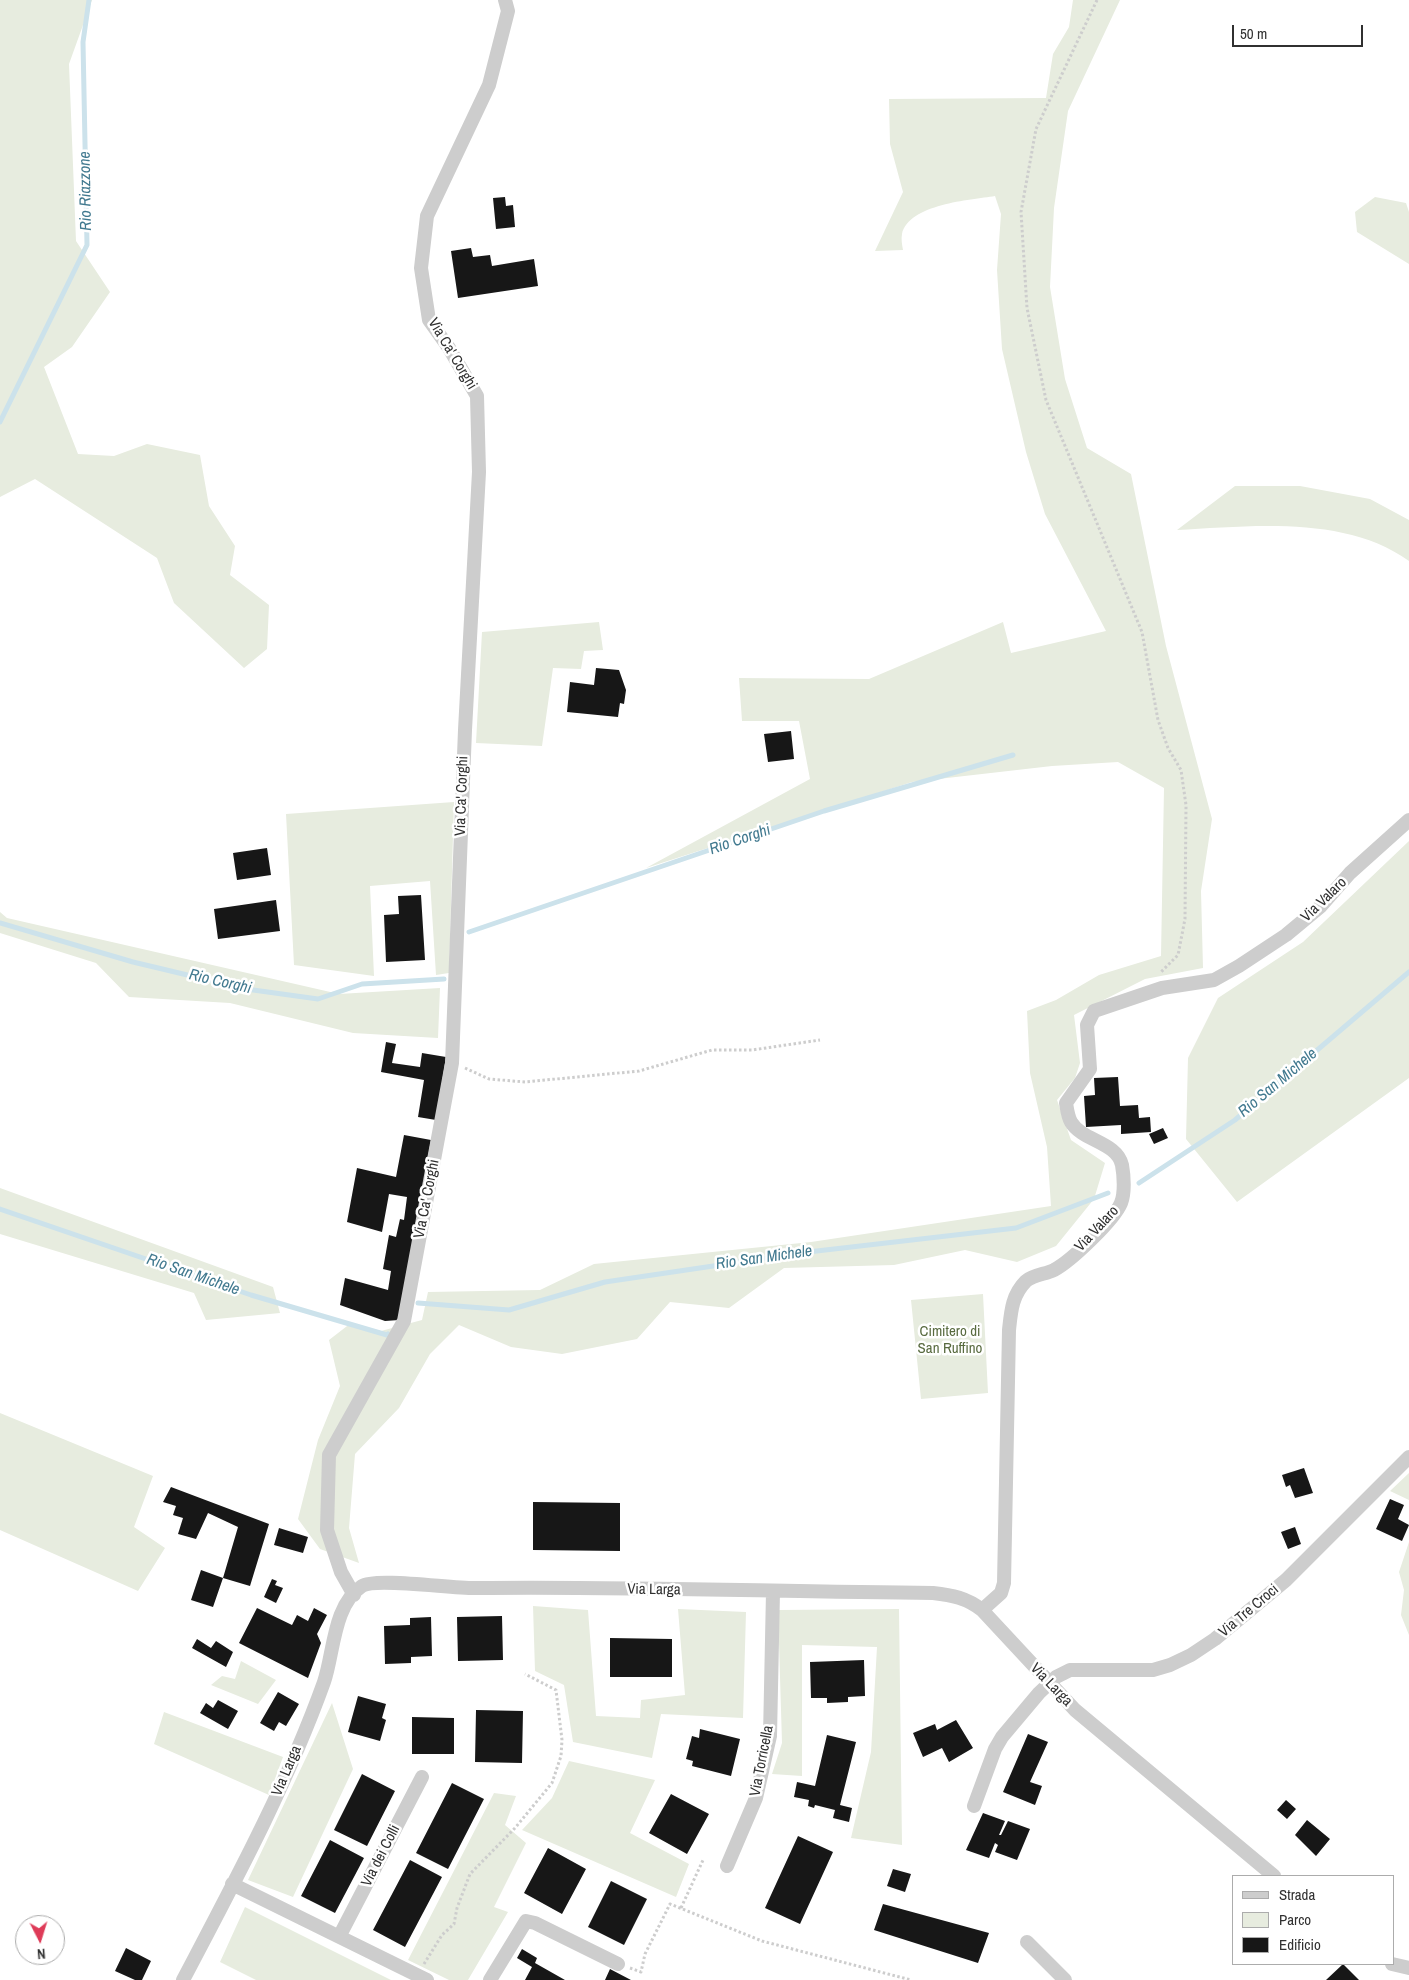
<!DOCTYPE html>
<style>
body{margin:0}
#map{position:relative;width:1409px;height:1980px;overflow:hidden;background:#fff;font-family:"Archivo Narrow",sans-serif}
canvas{display:block}
.legend{position:absolute;left:1232px;top:1875px;width:162px;height:90px;box-sizing:border-box;background:#fff;border:1px solid #acacac;margin:0;padding:6px 9px;list-style:none;font-size:15px;color:#303030}
.legend li{display:flex;align-items:center;gap:10px;height:25px}
.legend b{width:25px;border:1px solid #acacac}
.north{position:absolute;left:15px;top:1915px;width:50px;height:50px;box-sizing:border-box;background:#fff;border:1px solid #acacac;border-radius:50%;rotate:175deg;font-size:14px;font-weight:700;line-height:20px;text-align:center;color:#303030}
.north::after{content:'';display:block;margin:auto;width:18px;height:22px;background:#de3b58;clip-path:polygon(50% 0,100% 100%,50% 72%,0 100%)}
.scale{position:absolute;left:1232px;top:25px;width:131px;height:22px;box-sizing:border-box;border:2px solid #303030;border-top:0;padding-left:6px;font-size:15px;line-height:18px;white-space:nowrap;color:#303030;-webkit-text-stroke:4px #fff;paint-order:stroke}
</style>
<div id="map">
<canvas width="1409" height="1980"></canvas>
<ul class="legend">
<li><b style="height:6px;background:#cdcdcd"></b>Strada</li>
<li><b style="height:14px;background:#e7ecdf"></b>Parco</li>
<li><b style="height:14px;background:#171717"></b>Edificio</li>
</ul>
<div class="north">N</div>
<div class="scale">50 m</div>
</div>
<script>
const g = document.querySelector('canvas').getContext('2d');
g.lineJoin = 'round';
function fillPath(path, color) { g.fillStyle = color; g.fill(path, 'evenodd'); }
function strokePath(path, color, width, dash) { g.strokeStyle = color; g.lineWidth = width; g.lineCap = dash ? 'butt' : 'round'; g.setLineDash(dash || []); g.stroke(path); }
function label(font, color, halo, rows, align = 'center') {
  g.font = font + ' "Archivo Narrow",sans-serif'; g.lineWidth = 5; g.setLineDash([]); g.textBaseline = 'middle'; g.strokeStyle = halo; g.fillStyle = color; for (const [text, x, y, turn = 0] of rows) {
    g.save(); g.translate(x, y); g.rotate((+turn || 0) * Math.PI / 180); g.textAlign = isNaN(turn) ? turn : align; if (halo) g.strokeText(text, 0, 0); g.fillText(text, 0, 0); g.restore();
  }
}
const green = new Path2D(`
 M0 0H92L69 64 76 241 110 292 72 347 44 367 78 454 114 456 147 444 200 455 209 506 235 546 230 575 269 605 267 649 244 668 174 603 157 558 35 479 0 497Z
 M1073 0H1120L1068 111 1054 208 1050 287 1065 379 1087 448 1131 474 1166 646 1212 819 1201 891 1203 968 1145 979 1074 1015 1080 1063 1075 1078 1057 1100 1071 1140 1105 1163 1094 1199 1056 1246 1017 1262 965 1250 894 1265 784 1268 729 1308 670 1302 637 1339 562 1354 511 1347 459 1325 430 1354 399 1408 355 1454 349 1528 359 1563 320 1549 298 1519 318 1440 340 1386 329 1340 351 1323 381 1331 422 1320 428 1292 540 1290 594 1264 811 1242 1051 1206 1047 1147 1030 1073 1027 1011 1056 1000 1099 975 1161 956 1164 788 1118 762 1052 766 912 782 646 868 810 779 799 721H742L739 678 869 679 1003 622 1011 653 1106 631 1045 514 1026 452 1002 349 997 270 1001 214 995 196C970 200 909 204 902 234 901 239 902 245 903 250L875 251 903 192 890 144 889 99 1046 98 1053 54 1069 27Z
 M1375 197 1406 203 1409 212V264L1357 232 1355 212Z
 M1235 486H1300L1370 499 1409 520V561C1346 515 1251 526 1177 530Z
 M599 622 603 650 584 651 581 669 553 668 542 746 476 743 482 632Z
 M454 802 449 973 436 975 430 881 370 886 374 976 294 965 286 814Z
 M1409 841V1078L1237 1202 1186 1139 1188 1058 1218 998 1303 942Z
 M0 912 7 918 339 994 440 988 438 1038 353 1033 230 1003 129 997 96 963 0 933Z
 M0 1188 273 1287 280 1313 206 1320 194 1293 0 1234Z
 M983 1294 988 1393 921 1399 911 1300Z
 M0 1413 153 1476 134 1527 165 1548 138 1591 0 1530Z
 M1409 1473V1500L1390 1491Z
 M1409 1542V1635L1401 1615 1404 1590 1399 1572Z
 M533 1606 588 1610 596 1716 640 1718 641 1700 685 1695 678 1609 746 1612 743 1718 661 1714 652 1758 573 1742 564 1685 535 1671Z
 M899 1609 902 1845 851 1838 871 1752 877 1647 802 1645V1776L772 1774 782 1743 778 1610Z
 M241 1661 276 1680 258 1704 211 1685 222 1676 235 1679Z
 M332 1703 353 1769 293 1897 248 1880Z
 M164 1712 283 1757 269 1795 154 1744Z
 M569 1761 655 1780 630 1833 689 1864 676 1897 522 1830 552 1798Z
 M494 1793 516 1796 505 1825 526 1843 494 1907 508 1912 468 1980H449L408 1960Z
 M245 1907 391 1980H256L220 1962Z`);
const stream = new Path2D(`
 M0 422 87 245 83 42 89 0
 M0 923 133 962 246 989 318 999 362 984 444 979
 M469 932 824 811 1013 755
 M1139 1183 1235 1120 1409 972
 M0 1209 251 1295 387 1335 388 1334
 M418 1303 509 1310 605 1282 808 1252 1016 1228 1108 1193`);
const building = new Path2D(`
 M505 197 506 206 513 205 515 227 496 229 493 198Z
 M471 248 473 257 490 255 492 266 534 259 538 286 458 298 451 251Z
 M596 668 619 670 626 690 624 704 620 703 618 717 567 712 570 682 594 685Z
 M791 731 794 759 768 762 764 734Z
 M267 848 271 875 237 880 233 853Z
 M421 895 425 960 386 962 384 915 399 914 398 896Z
 M276 900 280 931 218 939 214 909Z
 M386 1042 396 1044 392 1063 420 1067 422 1053 446 1057 436 1120 418 1117 424 1080 381 1072Z
 M1118 1077 1120 1106 1138 1105 1139 1118 1150 1117 1151 1132 1121 1134V1125L1086 1127 1084 1096 1095 1095 1094 1078Z
 M1163 1128 1168 1138 1154 1144 1149 1134Z
 M404 1135 431 1140 399 1320 385 1321 340 1305 345 1278 388 1290 391 1271 383 1269 389 1235 396 1237 400 1219 404 1220 407 1197 389 1194 382 1232 347 1222 357 1168 396 1177Z
 M1304 1468 1313 1493 1295 1498 1290 1485 1286 1487 1282 1475Z
 M171 1487 269 1524 250 1586 223 1578 238 1527 208 1513 196 1539 178 1534 183 1518 173 1515 176 1506 163 1502Z
 M1390 1499 1404 1505 1398 1519 1409 1525 1402 1541 1376 1529Z
 M533 1502 620 1503V1551L533 1550Z
 M1295 1527 1301 1544 1288 1549 1281 1532Z
 M279 1528 308 1537 303 1553 274 1545Z
 M201 1570 223 1578 213 1607 191 1600Z
 M272 1579 277 1581 275 1585 283 1588 276 1603 264 1597Z
 M257 1608 292 1625 297 1615 308 1621 314 1608 327 1615 317 1634 321 1643 308 1678 239 1643Z
 M502 1616 503 1660 458 1661 457 1617Z
 M431 1617 432 1656 411 1657V1663L385 1664 384 1626 410 1625V1618Z
 M610 1638 672 1639V1677H610Z
 M197 1639 211 1648 216 1641 233 1652 226 1667 192 1648Z
 M864 1660 865 1696 848 1697V1702L827 1703V1698H811L810 1662Z
 M278 1692 299 1704 286 1726 279 1722 274 1731 260 1723Z
 M358 1696 386 1704 382 1718 386 1720 380 1741 348 1732Z
 M218 1700 238 1711 228 1729 200 1713 206 1703 213 1708Z
 M476 1710 523 1711 522 1763 475 1762Z
 M412 1717 454 1718V1754H412Z
 M956 1720 973 1748 949 1762 942 1748 923 1757 913 1733 935 1724 937 1730Z
 M700 1729 740 1739 731 1776 692 1766 693 1761 686 1759 692 1736 699 1738Z
 M1028 1734 1048 1742 1030 1782 1042 1786 1035 1805 1003 1792Z
 M827 1735 856 1742 840 1805 852 1808 849 1822 833 1818 835 1810 815 1805 814 1808 808 1806 809 1800 794 1797 797 1782 815 1786Z
 M362 1774 395 1791 367 1846 334 1830Z
 M452 1783 484 1799 448 1869 416 1853Z
 M671 1794 709 1814 687 1854 649 1833Z
 M1286 1800 1296 1809 1287 1819 1277 1810Z
 M983 1813 1005 1821 999 1835H1001L1008 1821 1030 1829 1017 1860 995 1852 998 1845 995 1843 989 1858 966 1850Z
 M1307 1820 1330 1839 1316 1856 1295 1835Z
 M798 1836 833 1852 800 1924 765 1908Z
 M330 1840 364 1858 335 1913 301 1896Z
 M548 1848 586 1869 562 1914 524 1893Z
 M410 1860 442 1877 405 1947 373 1930Z
 M893 1869 911 1874 905 1892 887 1886Z
 M611 1881 647 1899 624 1945 588 1927Z
 M883 1904 989 1933 978 1963 874 1930Z
 M126 1948 151 1961 142 1980H135L115 1971Z
 M522 1949 537 1958 535 1963 565 1980H525L532 1967 517 1958Z
 M1343 1964 1359 1980H1326Z
 M610 1969 631 1980H605Z`);
const path = new Path2D(`
 M1097 0 1036 129 1021 212 1027 308 1046 400 1142 632 1158 720 1168 748 1181 770 1186 805 1185 919 1178 955 1160 973
 M465 1068 489 1079 525 1082 639 1071 712 1050H752L820 1040
 M681 1908 703 1860
 M424 1964 442 1935 454 1924 457 1908 470 1874 515 1828 552 1783 561 1756 562 1740 556 1690 525 1674
 M630 1968 641 1972 645 1954 670 1904 762 1941 911 1980`);
const minor = new Path2D(`
 M354 1595 341 1572 327 1530 329 1455 404 1321 452 1063 465 730 479 472 477 396 449 348 429 320 421 268 427 216 489 85 508 11 505 0
 M982 1610 1001 1593 1004 1583 1009 1330C1011 1311 1012 1295 1026 1281 1033 1275 1046 1274 1054 1270 1071 1261 1114 1220 1121 1203 1125 1193 1124 1176 1122 1165 1117 1142 1082 1141 1071 1122 1068 1117 1067 1109 1066 1103L1090 1069 1087 1025 1094 1011 1162 988 1214 980 1239 966 1286 935 1321 906 1350 873 1409 820
 M974 1806 995 1749 1002 1737 1039 1693 1056 1677 1070 1670H1153L1170 1665 1191 1655 1215 1639 1286 1580 1409 1457
 M727 1866 756 1798 770 1736 773 1592
 M232 1884 427 1980
 M340 1935 422 1777
 M1027 1942 1065 1980
 M1392 1964 1409 1968
 M183 1980C234 1883 287 1785 324 1682 334 1653 333 1605 362 1586 376 1577 454 1589 477 1588 629 1586 781 1592 933 1593 952 1595 967 1598 982 1610L1075 1710 1274 1876
 M490 1980 526 1921 535 1923 618 1964`);
const streetNames = [
 ["Via Ca' Corghi",452,354,59],
 ["Via Ca' Corghi",462,796,-88],
 ["Via Valaro",1324,900,-44],
 ["Via Ca' Corghi",427,1199,-79],
 ["Via Valaro",1097,1229,-47],
 ["Via Larga",654,1590,1],
 ["Via Tre Croci",1249,1611,-40],
 ["Via Larga",1051,1685,46],
 ["Via Torricella",762,1761,-79],
 ["Via Larga",287,1771,-67],
 ["Via dei Colli",381,1856,-63]
];
const parkNames = [
 ["Cimitero di",950,1332],
 ["San Ruffino",950,1349]
];
const waterNames = [
 ["Rio Riazzone",86,191,-91],
 ["Rio Corghi",740,840,-19],
 ["Rio Corghi",220,982,13],
 ["Rio San Michele",1278,1083,-40],
 ["Rio San Michele",764,1258,-8],
 ["Rio San Michele",193,1275,19]
];
fillPath(green, '#e7ecdf');
strokePath(stream, '#cce2eb', 5);
fillPath(building, '#171717');
strokePath(path, '#cdcdcd', 3, [2.5, 2.5]);
strokePath(minor, '#cdcdcd', 14);
label('15px', '#303030', '#fff', streetNames);
label('15px', '#586a3f', '#fff', parkNames);
label('italic 16px', '#41798f', '#fff', waterNames);
</script>
